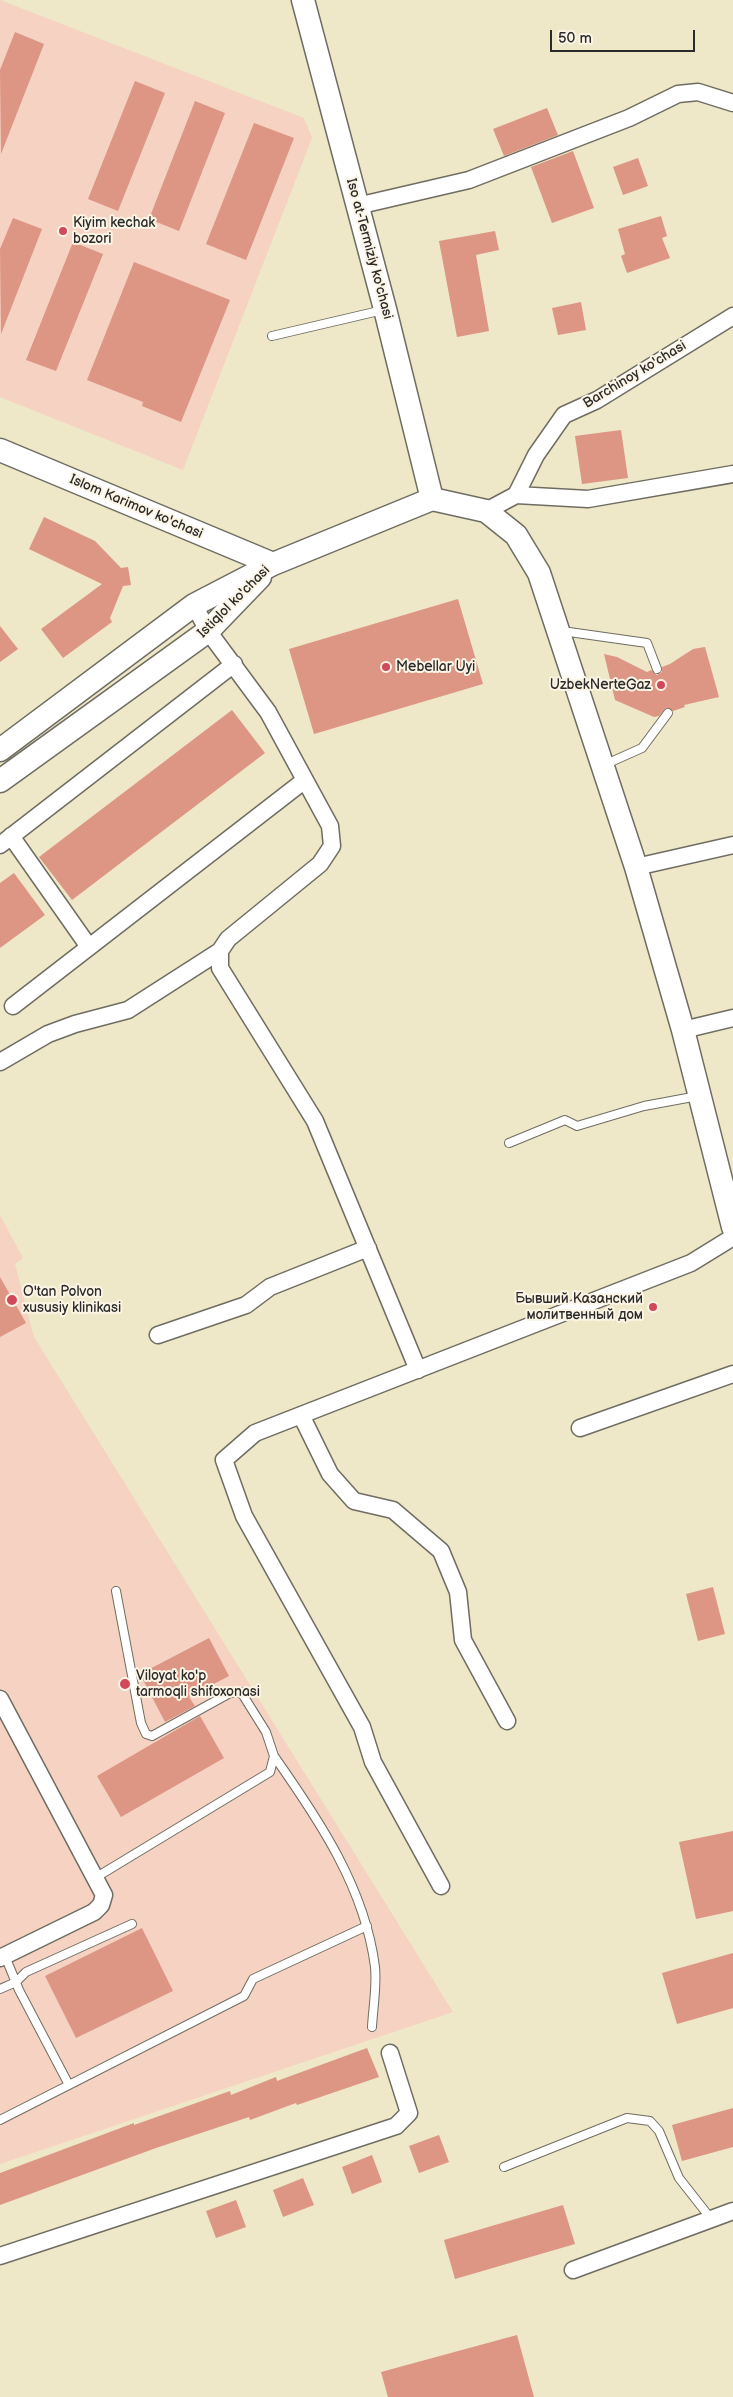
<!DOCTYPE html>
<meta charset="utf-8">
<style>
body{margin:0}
#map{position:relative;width:733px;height:2397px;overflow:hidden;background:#eee7c8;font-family:"Balsamiq Sans",sans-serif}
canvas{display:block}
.scale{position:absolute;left:550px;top:30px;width:145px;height:22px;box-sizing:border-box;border:2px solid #2b2b2b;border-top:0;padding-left:6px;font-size:15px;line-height:18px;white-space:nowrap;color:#2b2b2b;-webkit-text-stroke:4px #fcf5e5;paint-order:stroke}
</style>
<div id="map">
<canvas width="733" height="2397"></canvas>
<div class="scale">50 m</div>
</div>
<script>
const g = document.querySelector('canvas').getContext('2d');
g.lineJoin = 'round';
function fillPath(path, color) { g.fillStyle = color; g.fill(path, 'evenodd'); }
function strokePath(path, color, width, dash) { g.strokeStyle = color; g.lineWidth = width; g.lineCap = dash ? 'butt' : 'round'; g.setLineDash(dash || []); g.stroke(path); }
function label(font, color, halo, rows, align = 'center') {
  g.font = font + ' "Balsamiq Sans",sans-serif'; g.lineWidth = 4; g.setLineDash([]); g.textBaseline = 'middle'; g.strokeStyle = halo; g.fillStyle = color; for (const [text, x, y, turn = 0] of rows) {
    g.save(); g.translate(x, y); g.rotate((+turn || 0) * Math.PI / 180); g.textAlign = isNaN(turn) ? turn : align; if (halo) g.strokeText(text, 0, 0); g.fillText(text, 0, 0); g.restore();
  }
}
const built = new Path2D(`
 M0 0 304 118 312 138 183 470 0 397Z
 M0 1215 23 1258 15 1264 34 1337 453 2012 0 2164Z`);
const building = new Path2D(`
 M15 32 44 44 1 154 0 70Z
 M135 81 165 93 118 211 88 199Z
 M195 101 225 113 179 231 149 219Z
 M547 108 558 135 504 156 493 129Z
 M254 123 294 138 246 260 206 244Z
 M573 151 594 208 552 223 531 167Z
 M638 158 648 186 623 195 613 167Z
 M661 216 667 236 662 238 670 258 627 273 621 256 625 254 618 229Z
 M13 218 42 229 1 334 0 249Z
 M495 231 499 250 476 255 489 331 457 337 439 241Z
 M73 242 103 254 56 371 26 360Z
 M134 262 230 300 181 422 142 406 143 402 87 380Z
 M581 302 586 330 558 335 552 308Z
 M621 430 628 478 582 484 575 436Z
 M44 517 95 541 121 568 128 567 131 585 123 586 110 618 112 622 63 658 41 629 102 584 29 549Z
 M458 599 483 684 314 734 289 649Z
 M0 626 18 649 0 662Z
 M705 647 719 697 684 705 685 707 673 711 666 708 659 716 654 717 615 700 604 654 617 657 647 672 651 670 657 675 662 672V667L670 664 693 649Z
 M232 710 265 753 72 900 39 857Z
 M14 873 45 915 0 948V883Z
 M0 1277 26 1323 0 1337Z
 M713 1587 725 1634 698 1641 686 1594Z
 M209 1638 229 1676 189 1697 195 1706 165 1722 140 1674Z
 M200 1716 224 1758 121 1817 97 1776Z
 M733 1831V1911L696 1919 679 1842Z
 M142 1928 173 1991 76 2038 45 1976Z
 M733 1953V2008L677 2024 662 1973Z
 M367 2048 379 2077 297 2105 296 2103 250 2120 249 2117 156 2148 0 2205V2173L134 2123V2125L230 2091 231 2095 276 2077 277 2081Z
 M733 2108V2147L682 2161 672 2125Z
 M439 2135 449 2162 419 2173 409 2146Z
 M372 2155 382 2182 352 2194 342 2167Z
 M303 2178 314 2205 283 2217 273 2190Z
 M236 2200 246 2227 216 2238 206 2211Z
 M563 2205 575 2244 455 2279 444 2240Z
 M517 2335 534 2397H388L381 2372Z`);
const lane = new Path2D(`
 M272 336 383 310
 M562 631 647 643 657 669
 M604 765 642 748 668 713
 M509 1143 565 1120 577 1126 644 1106 698 1096
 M274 1756C319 1820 365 1888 375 1967 377 1986 373 2008 372 2027
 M95 1878 270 1772 274 1756 266 1732 241 1692 230 1693 152 1736 146 1734 141 1723 116 1591
 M5 1956 19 1990 69 2085
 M0 1989 16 1982 26 1972 132 1924
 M0 2120 244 1996 253 1979 367 1926
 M504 2167 627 2118 650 2121 659 2131 679 2178 712 2220`);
const street = new Path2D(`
 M357 206 469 180 629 118 678 94 698 92 733 103
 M516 495 536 455 564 415 597 400 733 316
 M486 511 516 495 588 499 733 474
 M11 836 89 947
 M0 845 234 664
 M636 867 733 845
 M220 951V968L315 1121 418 1370
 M13 1006 305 780
 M683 1030 733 1018
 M0 1062 48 1034 75 1024 128 1010 220 951 228 939 320 864 332 846 330 826 268 712 208 631 194 605
 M158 1335 246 1305 270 1287 368 1248
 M301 1415 330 1474 354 1501 393 1510 441 1551 458 1592 463 1640 507 1721
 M580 1428 733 1374
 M0 1699 104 1895 101 1905 94 1912 0 1958
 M441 1886 373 1762 362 1727 244 1516 224 1460 255 1433 691 1263 733 1237
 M0 2256 396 2126 409 2113 390 2053
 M573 2270 733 2211`);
const secondary = new Path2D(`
 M303 0 385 309 432 499
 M0 450 273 564
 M0 750 194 605 273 564 432 499 486 511 516 535 539 573 636 867 683 1030 733 1227
 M0 781 208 631 260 577`);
const markers = [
 [63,231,5,"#d1495b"],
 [386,667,5,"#d1495b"],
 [661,685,5,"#d1495b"],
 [12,1300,6,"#d1495b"],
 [653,1307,5,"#d1495b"],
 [125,1684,6,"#d1495b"]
];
const poiNames = [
 ["Kiyim kechak",73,223],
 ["bozori",73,239],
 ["Mebellar Uyi",396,667],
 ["UzbekNerteGaz",651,685,"right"],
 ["O'tan Polvon",23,1292],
 ["xususiy klinikasi",23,1308],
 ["Бывший Казанский",643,1299,"right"],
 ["молитвенный дом",643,1315,"right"],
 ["Viloyat ko'p",136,1676],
 ["tarmoqli shifoxonasi",136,1692]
];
const streetNames = [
 ["Iso at-Termiziy ko'chasi",369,249,75],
 ["Barchinoy ko'chasi",635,375,-31],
 ["Islom Karimov ko'chasi",136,507,23],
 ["Istiqlol ko'chasi",234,602,-45]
];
fillPath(built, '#f6d2c3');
fillPath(building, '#dd9584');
strokePath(lane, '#6f6d62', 10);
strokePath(street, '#6f6d62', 19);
strokePath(secondary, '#6f6d62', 25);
strokePath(lane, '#fff', 8);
strokePath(street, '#fff', 16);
strokePath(secondary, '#fff', 22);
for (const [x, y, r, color] of markers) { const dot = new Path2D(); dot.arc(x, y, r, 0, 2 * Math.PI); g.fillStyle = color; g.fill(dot); strokePath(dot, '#fcf5e5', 2); }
label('14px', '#2b2b2b', '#fcf5e5', poiNames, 'left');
label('14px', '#2b2b2b', '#fcf5e5', streetNames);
</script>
